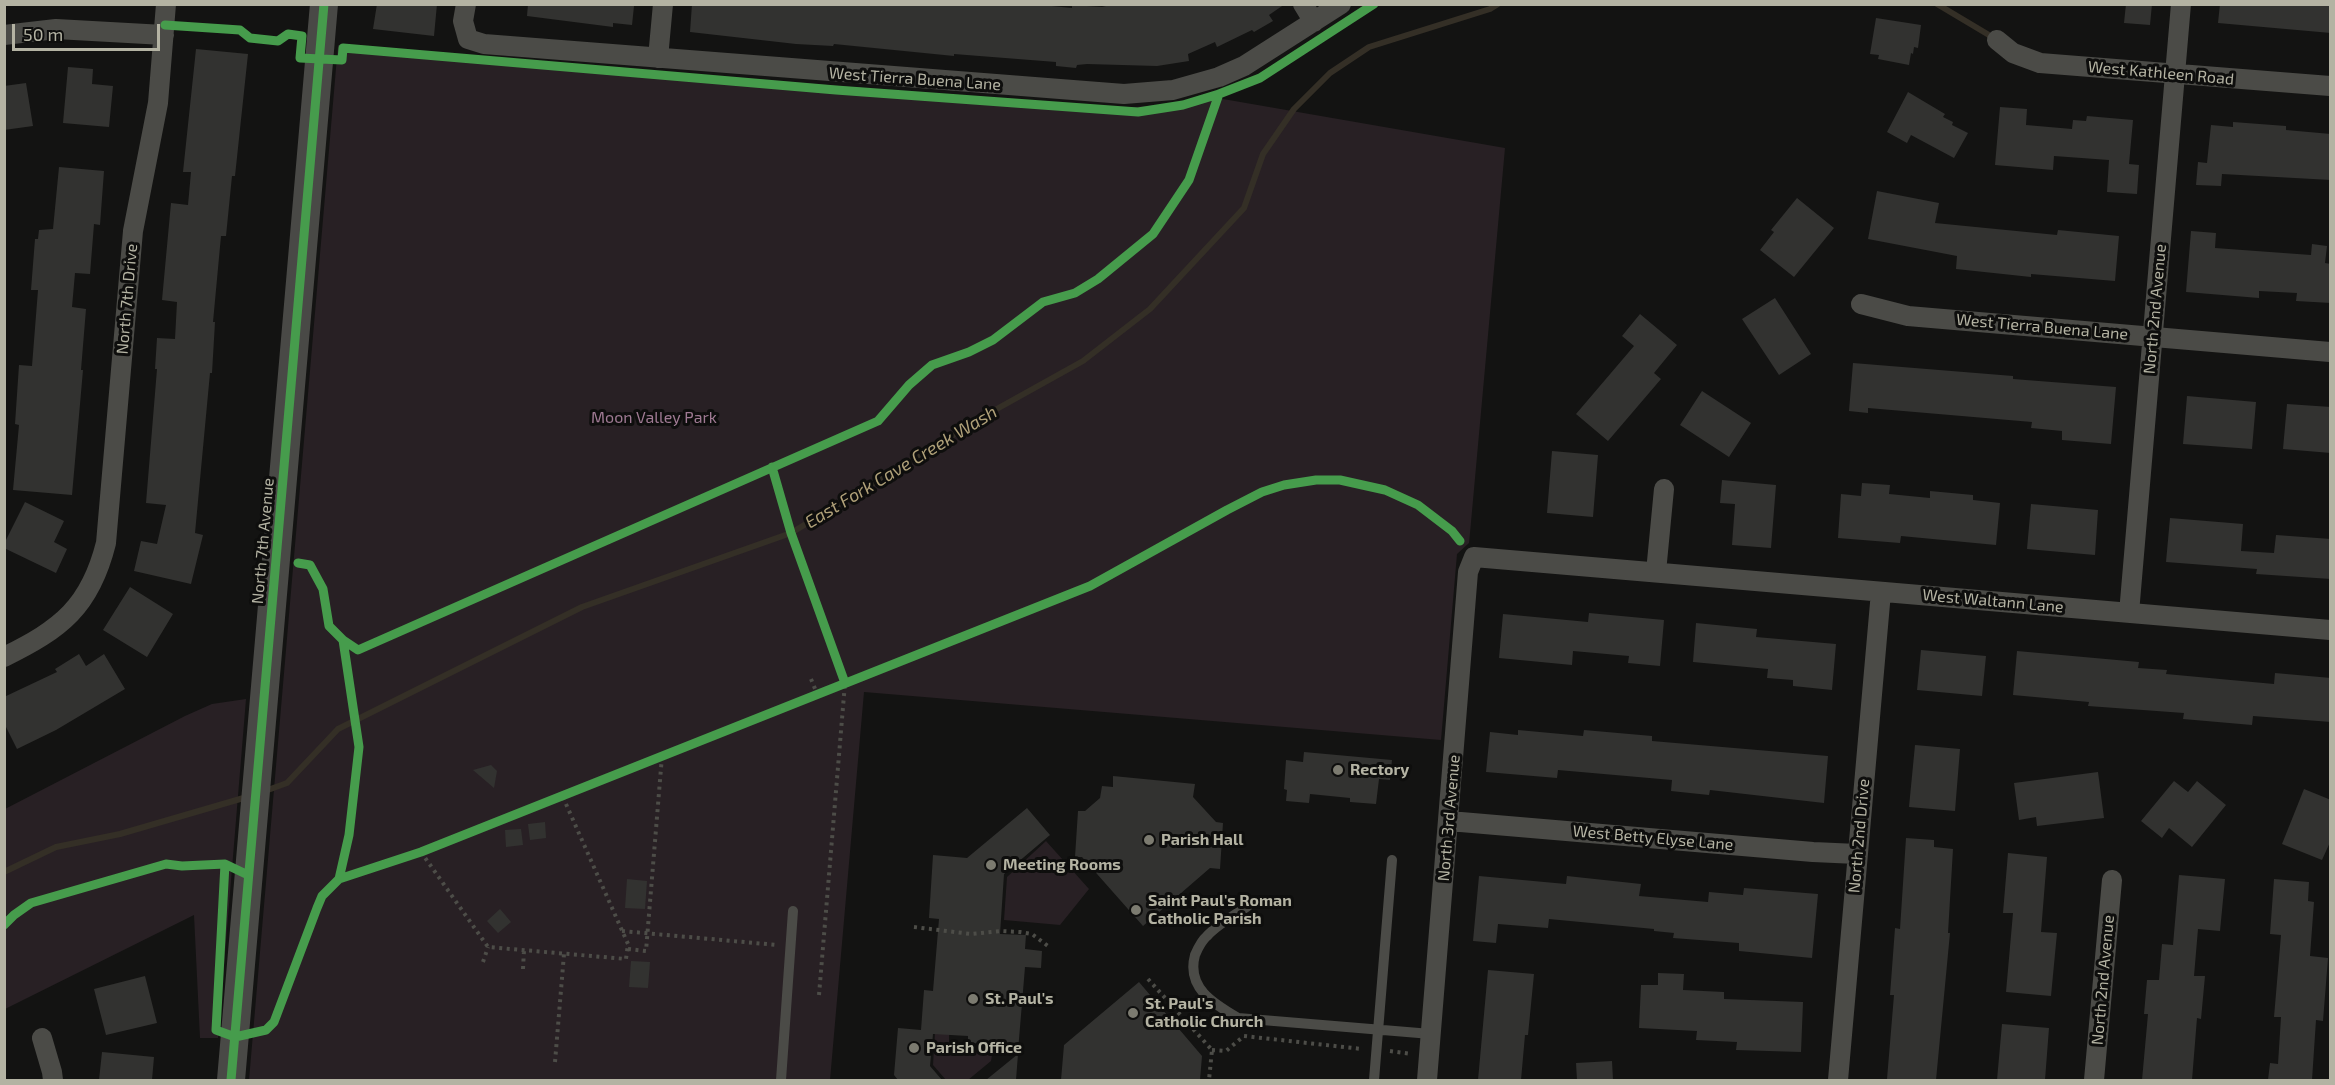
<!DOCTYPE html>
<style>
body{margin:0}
#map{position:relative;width:2335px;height:1085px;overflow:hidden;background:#131312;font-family:"Exo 2",sans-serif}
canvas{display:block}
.frame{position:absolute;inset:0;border:6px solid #b4b3a3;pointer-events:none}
.scale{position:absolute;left:12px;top:24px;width:148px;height:27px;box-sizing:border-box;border:3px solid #b4b3a3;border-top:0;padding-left:8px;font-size:18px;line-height:21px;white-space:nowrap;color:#b4b3a3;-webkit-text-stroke:4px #0e0e0d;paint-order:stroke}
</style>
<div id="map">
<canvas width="2335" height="1085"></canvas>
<div class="frame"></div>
<div class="scale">50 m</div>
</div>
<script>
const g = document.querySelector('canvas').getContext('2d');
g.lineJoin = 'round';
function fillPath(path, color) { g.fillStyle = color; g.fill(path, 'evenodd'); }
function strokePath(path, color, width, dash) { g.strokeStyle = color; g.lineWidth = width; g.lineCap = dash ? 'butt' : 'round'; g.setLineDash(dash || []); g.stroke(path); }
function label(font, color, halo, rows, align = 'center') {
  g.font = font + ' "Exo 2",sans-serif'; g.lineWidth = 6; g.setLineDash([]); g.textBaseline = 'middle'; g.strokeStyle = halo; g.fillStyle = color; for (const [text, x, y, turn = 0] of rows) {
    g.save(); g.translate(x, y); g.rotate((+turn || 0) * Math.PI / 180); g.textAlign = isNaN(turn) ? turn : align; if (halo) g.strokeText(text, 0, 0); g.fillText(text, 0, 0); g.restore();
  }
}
const green = new Path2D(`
 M338 45 1110 108C1148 108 1185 100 1223 99L1505 148 1470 533 1469 543 1457 554 1441 740 864 692 830 1080H249Z
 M246 699 218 1038H200L194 915 5 1009V809L185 716 212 704Z
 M1046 841 1089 889 1060 925 1004 920 1007 877Z
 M935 1033 949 1034V1042H962V1048L981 1049V1055H992L991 1061 968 1080H946L933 1065Z`);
const stream = new Path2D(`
 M1937 4 1994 38
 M265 791 287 783 338 729 582 607 791 533 986 415 1083 361 1150 309 1244 208 1263 154 1294 109 1330 73 1369 47 1490 9 1498 4
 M4 872 56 847 120 834 247 797`);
const building = new Path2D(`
 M377 4H437L434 36 373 29Z
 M528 4H629L634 6 632 25 613 23V27L527 16Z
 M692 4H1032L1072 8V5L1102 7 1114 4H1285L1269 15 1273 21 1254 32 1252 30 1217 47 1215 42 1188 54 1189 61 1157 66 1087 64 1077 65 1076 68 1056 66V62L954 54V56L834 44 833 46 796 44 690 32Z
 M2126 4H2152L2150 25 2124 23Z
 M2220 4H2331V33L2218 23Z
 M1876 18 1921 25 1918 48 1914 47 1913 54 1911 53 1909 65 1878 59 1879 55 1870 54Z
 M196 49 248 54 235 176H232L226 236H221L213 322H215L212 373H210L195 533 203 535 191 584 134 571 141 541 157 544 166 505 146 503 157 369H155L157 338 175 339 177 302 162 300 171 203 188 205 191 172H183Z
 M68 67 93 69 92 84 113 86 109 127 63 123Z
 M26 83 33 126 4 130V86Z
 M1908 92 1945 114 1943 117 1953 122 1952 125 1968 133 1954 158 1911 135 1907 143 1887 132Z
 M2000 107 2027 109 2026 125 2072 129 2073 120 2086 121 2087 116 2133 120 2129 164 2139 165 2137 194 2107 192 2109 160 2054 156 2053 170 1995 165Z
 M2233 122 2286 126V130L2331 134V180L2222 174 2221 186 2196 185 2198 162 2207 163 2211 125 2233 127Z
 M59 167 104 171 100 225 94 224 90 274 75 273 72 307 86 309 81 370H83L72 495 13 490 19 425 15 424 19 365 32 366 38 290H31L35 239H38L39 230 53 229Z
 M1877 191 1939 203 1935 223 2057 235 2058 230 2119 236 2115 281 2031 274V277L1956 269 1957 256 1868 239Z
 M1797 198 1834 228 1794 277 1760 250 1774 232 1771 230Z
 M2191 231 2216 233 2215 248 2311 255 2312 244 2327 246 2325 263 2331 264V303L2296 301 2297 293 2259 291V298L2186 292Z
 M1775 298 1811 354 1779 375 1742 319Z
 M1640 314 1677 345 1654 373 1661 379 1608 441 1576 414 1634 346 1622 336Z
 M1853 363 2013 376V379L2116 387 2111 444 2062 440V431L2031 428 2032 422 1868 408V413L1849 411Z
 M1702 391 1751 423 1729 457 1680 425Z
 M2187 396 2256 402 2252 449 2183 444Z
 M2287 404 2331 407V453L2283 449Z
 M1552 451 1598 455 1593 517 1547 513Z
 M1722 480 1776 485 1771 548 1732 545 1735 504 1720 503Z
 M1862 483 1890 485 1889 494 1930 498V491L1973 495V500L2000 503 1996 545 1901 536 1900 543 1838 538 1841 494 1861 496Z
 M25 502 64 521 54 542 67 549 56 573 4 548V544Z
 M2031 504 2098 510 2095 555 2027 549Z
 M2170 518 2243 524 2241 551 2274 553 2276 535 2331 539V579L2256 574 2257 569 2166 562Z
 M130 587 173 614 147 657 103 630Z
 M1589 613 1664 620 1660 666 1628 663 1629 656 1573 651 1572 665 1499 658 1503 614 1588 622Z
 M1696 623 1757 629 1756 637 1836 644 1832 690 1793 686V680L1767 678 1768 669 1693 662Z
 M1921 650 1986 656 1982 696 1917 690Z
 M2017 651 2139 662 2138 668 2167 670 2166 674 2274 684 2275 673 2331 678V722L2253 716 2252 725 2183 719 2184 713 2088 706 2089 702 2013 695Z
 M79 654 86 666 104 654 125 689 56 730 17 749 4 723V697L57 672 55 669Z
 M1518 730 1583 736 1584 730 1652 736V741L1828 756 1824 803 1710 790 1709 795 1671 791 1672 780 1558 770 1557 778 1486 772 1490 732 1518 735Z
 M1915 745 1960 749 1955 811 1909 807Z
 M1304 752 1392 760 1390 780 1379 779 1376 804 1350 802V798L1310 794 1309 803 1286 801 1287 790 1284 789 1286 760 1303 762Z
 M491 765 497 771 494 788 473 770Z
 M2098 772 2104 818 2037 826 2036 817 2019 820 2014 783Z
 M1113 776 1195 784 1193 797 1216 822 1223 823 1220 869 1210 868 1143 926 1082 857H1075L1078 811H1085L1100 798 1102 786 1113 787Z
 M2174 781 2188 792 2197 781 2226 805 2192 847 2169 828 2162 838 2141 821Z
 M2304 789 2331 800V840L2322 860 2282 844Z
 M1027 808 1050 835 1004 874 1000 934 1026 935 1025 949 1042 951 1041 968 1025 967 1018 1051 987 1049V1044L968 1043V1036L933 1034 930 1066 942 1080H898L894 1075 898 1028 921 1030 924 990 933 991 939 919 929 918 933 855 967 858Z
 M545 822 546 838 530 840 528 824Z
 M521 829 523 845 506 847 505 830Z
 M1906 838 1934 840V847L1953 849 1948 933H1950L1936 1080 1887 1079 1894 995H1890L1895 928 1900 929Z
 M2008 853 2047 857 2041 932 2057 933 2051 996 2006 992 2013 913H2003Z
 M2179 875 2225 879 2220 931 2198 929 2194 976H2205L2201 1019 2197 1018 2192 1080H2142L2148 1014H2144L2147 980H2159L2162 944 2173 945Z
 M1479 876 1566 884 1567 876 1641 884 1639 896 1708 902 1709 892 1743 895 1744 888 1818 894 1812 958 1739 951V943L1673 938 1674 933 1654 931V929L1549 919 1548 928 1498 924 1496 943 1473 941Z
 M627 879 647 881 645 909 625 908Z
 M2274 879 2309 882 2308 901 2314 902 2310 956 2328 958 2323 1021 2316 1020 2312 1080H2268L2270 1063 2278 1064 2281 1017H2274L2281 935 2270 934Z
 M500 909 511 922 498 933 487 921Z
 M631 961 650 962 648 988 629 987Z
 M1488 970 1534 974 1528 1035H1525L1521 1080H1478Z
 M1658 973 1684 974 1683 990 1724 992V999L1803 1002 1801 1052 1736 1050 1737 1042 1696 1040 1697 1031 1639 1028 1641 985H1658Z
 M145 976 157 1023 106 1035 94 989Z
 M1139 982 1202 1056 1200 1080H1061L1064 1045Z
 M2002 1024 2049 1028 2045 1080H1997Z
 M102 1052 154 1057 152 1080H99Z
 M1018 1054 1016 1080H986Z
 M1612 1061 1613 1080H1577L1576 1063Z`);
const path = new Path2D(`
 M811 679 818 696
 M421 852 488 947 626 959 628 944 562 795
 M914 927 971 934 1001 931 1020 932 1032 934 1048 946
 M622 931 777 945
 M628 949 646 951 662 756
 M483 962 488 947
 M523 969 524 950
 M1148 979 1212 1050 1209 1080
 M819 995 845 683
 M1212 1050 1226 1051 1244 1036 1362 1049
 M1390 1051 1412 1054
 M555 1062 564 954`);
const lane = new Path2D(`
 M1248 906C1235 915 1218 924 1207 936 1201 941 1198 948 1195 955 1186 988 1214 1004 1238 1018L1431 1034
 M781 1080 793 911
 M1374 1080 1392 860`);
const street = new Path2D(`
 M466 4 463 21 468 39 484 44 1124 94 1173 90 1219 77 1244 66 1341 4
 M1303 4 1314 22
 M4 35 56 29 164 35
 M1997 40 2013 53 2040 63 2330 86
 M658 58 663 4
 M1861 304 1908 316 2330 352
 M1656 572 1664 489
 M2129 613 2181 4
 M4 657C61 629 90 607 106 543L133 231 158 103 166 4
 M1449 821 1813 852 1857 854
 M42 1038 52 1072 53 1080
 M1427 1080 1468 572 1474 557 2330 630
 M1838 1080 1881 592
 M2094 1080 2112 880`);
const secondary = new Path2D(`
 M231 1080 324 4`);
const cycleway = new Path2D(`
 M165 25 240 30 250 38 278 41 288 34 302 36 300 58 342 60 343 48 836 90 1138 112 1183 105 1219 94
 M772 467 791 533 845 683
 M298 563 310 565 323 589 329 626 343 640 358 650 878 421 909 385 932 365 969 352 993 340 1043 302 1075 293 1098 279 1153 234 1189 180 1219 94 1260 78 1374 4
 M225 864 216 1030 235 1037 266 1030 274 1022 317 908 322 896 339 879 421 852 1090 586 1227 510 1262 492 1284 485 1316 480H1340L1385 490 1418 505 1452 531 1460 541
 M339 879 349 835 359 747 343 640
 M4 925 14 915 31 903 166 864 182 866 225 864 248 875
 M231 1080 324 4`);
const markers = [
 [1338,770,6,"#7c7b70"],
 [1149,840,6,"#7c7b70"],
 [991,865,6,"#7c7b70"],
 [1136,910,6,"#7c7b70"],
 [973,999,6,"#7c7b70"],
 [1133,1013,6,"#7c7b70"],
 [914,1048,6,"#7c7b70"]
];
const streetNames = [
 ["West Kathleen Road",2161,73,5],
 ["West Tierra Buena Lane",915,79,4],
 ["North 7th Drive",127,299,-85],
 ["North 2nd Avenue",2155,309,-85],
 ["West Tierra Buena Lane",2042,327,5],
 ["North 7th Avenue",263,541,-85],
 ["West Waltann Lane",1993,601,5],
 ["North 3rd Avenue",1449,818,-85],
 ["North 2nd Drive",1859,836,-85],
 ["West Betty Elyse Lane",1653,838,5],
 ["North 2nd Avenue",2103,980,-85]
];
const parkNames = [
 ["Moon Valley Park",654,418]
];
const poiNames = [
 ["Rectory",1350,770],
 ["Parish Hall",1161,840],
 ["Meeting Rooms",1003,865],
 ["Saint Paul's Roman",1148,901],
 ["Catholic Parish",1148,919],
 ["St. Paul's",985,999],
 ["St. Paul's",1145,1004],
 ["Catholic Church",1145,1022],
 ["Parish Office",926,1048]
];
const waterNames = [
 ["East Fork Cave Creek Wash",901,467,-31]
];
fillPath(green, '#282024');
strokePath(stream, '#342f26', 6);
fillPath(building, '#323230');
strokePath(path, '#4d4d48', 4, [3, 4.5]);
strokePath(lane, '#4b4b47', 10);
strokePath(street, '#4b4b47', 20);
strokePath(secondary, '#494946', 28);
strokePath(cycleway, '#469c4c', 9);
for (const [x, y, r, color] of markers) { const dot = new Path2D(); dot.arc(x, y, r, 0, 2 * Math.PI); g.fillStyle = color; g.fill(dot); strokePath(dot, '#0e0e0d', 2); }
label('16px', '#b4b3a3', '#0e0e0d', streetNames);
label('16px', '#9f7a93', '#0e0e0d', parkNames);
label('bold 16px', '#b4b3a3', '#0e0e0d', poiNames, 'left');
label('italic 18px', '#b0a179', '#0e0e0d', waterNames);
</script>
